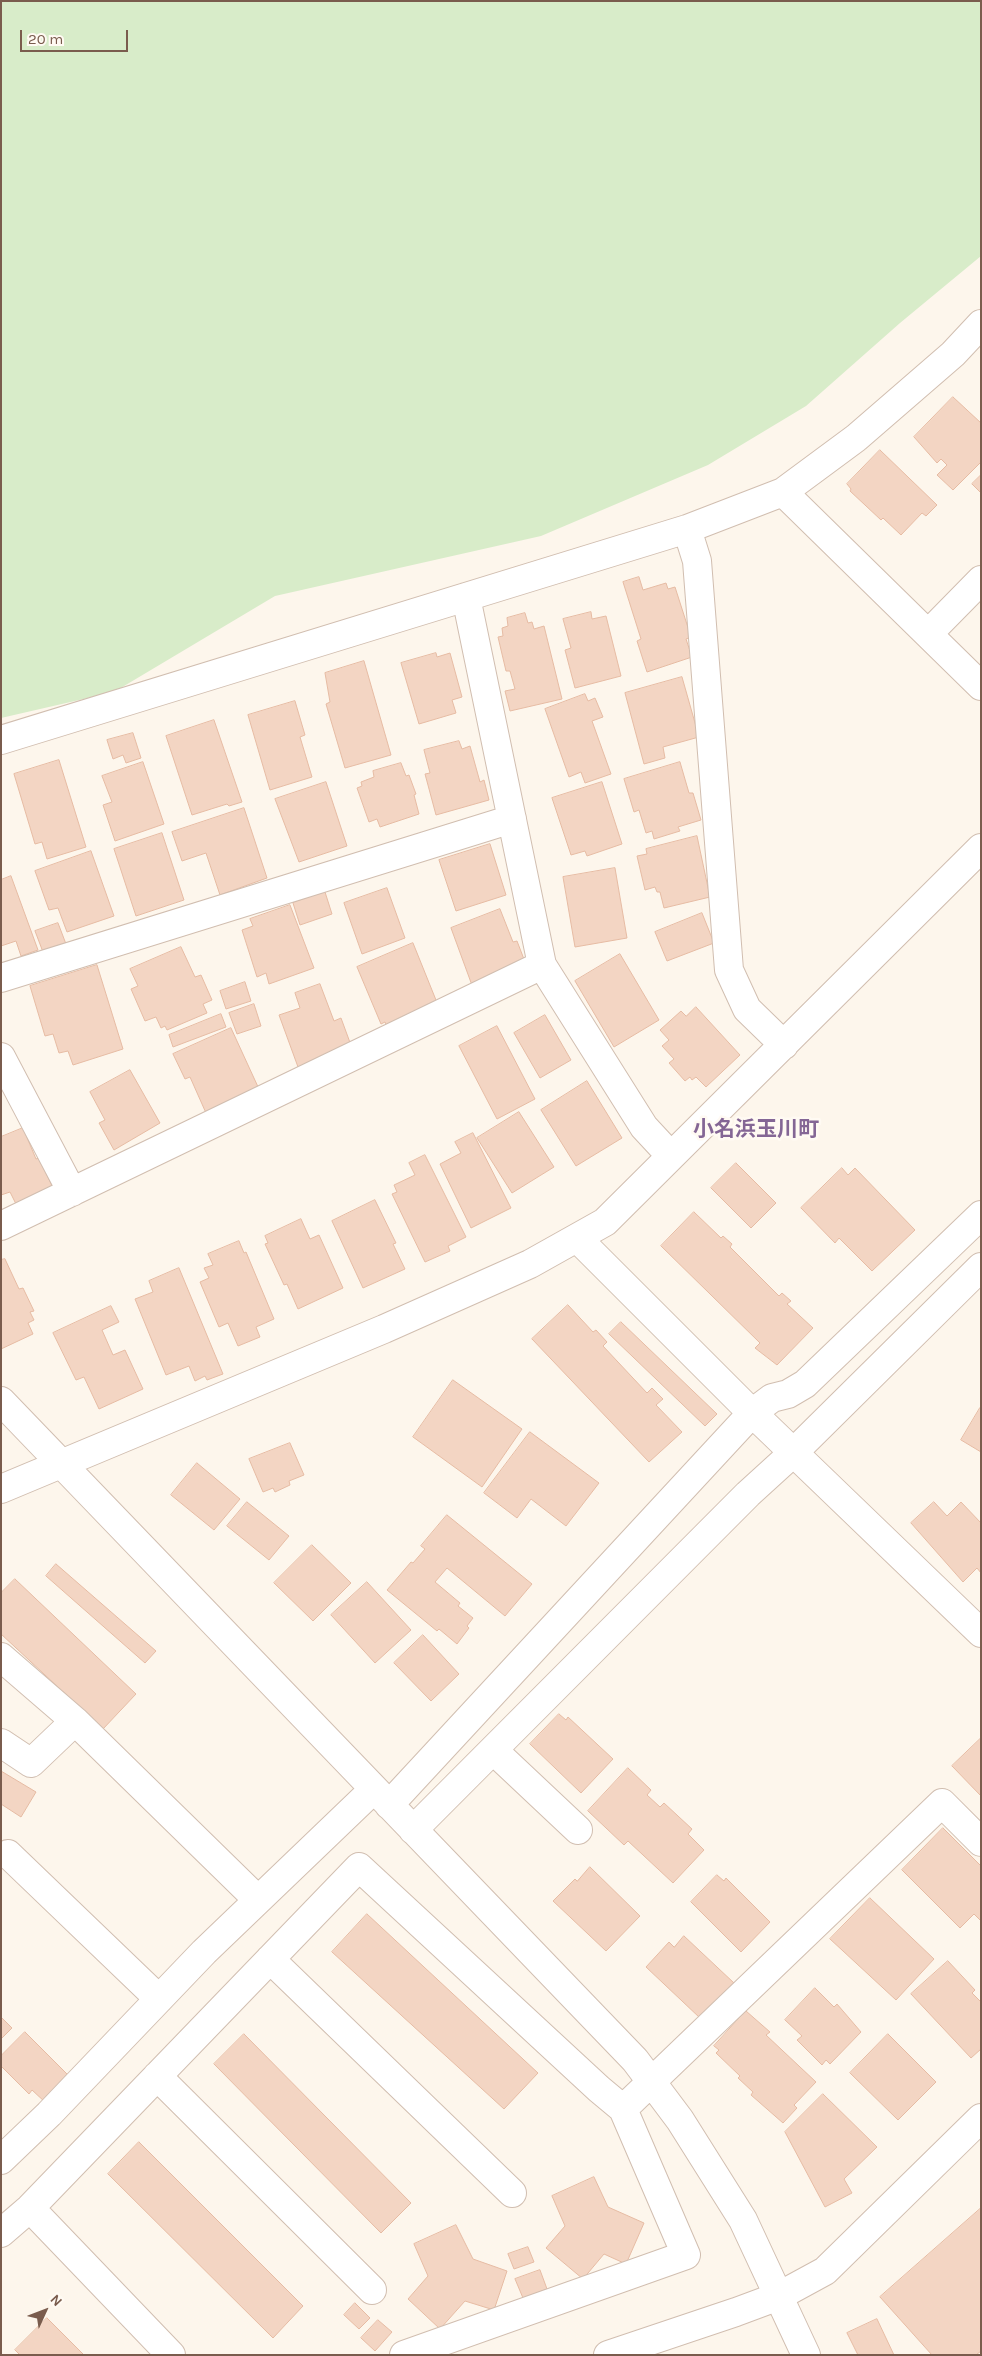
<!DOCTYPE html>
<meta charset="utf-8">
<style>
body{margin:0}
#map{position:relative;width:982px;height:2356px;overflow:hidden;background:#fdf6ec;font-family:Karla,sans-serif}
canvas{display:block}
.frame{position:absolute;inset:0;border:2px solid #7a5c4d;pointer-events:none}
.north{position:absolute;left:20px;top:2286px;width:50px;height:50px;-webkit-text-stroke:4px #fffaf3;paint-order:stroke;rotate:47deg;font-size:14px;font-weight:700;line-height:20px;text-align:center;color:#7a5c4d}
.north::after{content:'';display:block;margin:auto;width:18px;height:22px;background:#7a5c4d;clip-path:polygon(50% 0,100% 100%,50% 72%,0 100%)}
.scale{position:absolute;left:20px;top:30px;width:108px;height:22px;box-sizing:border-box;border:2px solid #7a5c4d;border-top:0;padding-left:6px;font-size:15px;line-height:18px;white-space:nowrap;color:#7a5c4d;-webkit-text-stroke:4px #fffaf3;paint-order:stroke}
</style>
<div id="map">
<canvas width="982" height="2356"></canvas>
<div class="frame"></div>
<div class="north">N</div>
<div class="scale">20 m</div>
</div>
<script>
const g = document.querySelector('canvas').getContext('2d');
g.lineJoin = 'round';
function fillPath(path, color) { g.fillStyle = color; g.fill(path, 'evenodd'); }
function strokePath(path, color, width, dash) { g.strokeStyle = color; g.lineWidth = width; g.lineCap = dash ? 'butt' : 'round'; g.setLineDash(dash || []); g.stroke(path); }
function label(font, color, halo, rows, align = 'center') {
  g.font = font + ' Karla,"Noto Sans JP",sans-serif'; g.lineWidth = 5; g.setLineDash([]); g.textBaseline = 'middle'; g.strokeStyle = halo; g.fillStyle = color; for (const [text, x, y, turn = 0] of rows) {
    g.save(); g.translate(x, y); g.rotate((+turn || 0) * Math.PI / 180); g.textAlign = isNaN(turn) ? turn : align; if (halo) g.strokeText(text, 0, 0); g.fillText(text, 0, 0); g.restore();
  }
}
const green = new Path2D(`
 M1 1H981V256L900 323 806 406 708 465 541 536 275 596 114 692 1 718Z`);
const building = new Path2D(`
 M953 397 981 423V462L953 490 937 475 947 465 941 459 937 463 914 437Z
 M880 450 937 505 926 516 922 513 901 535 883 518 881 520 850 491 851 489 847 484Z
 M981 475V493L972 484Z
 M639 577 643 590 666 583 668 589 675 587 691 637 686 639 692 657 647 672 637 641 641 639 623 582Z
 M591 612 592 619 606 616 621 676 575 688 565 650 571 648 563 619Z
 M525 613 528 623 532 622 534 629 544 626 562 699 510 711 505 691 515 689 510 671H506L498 637 503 636 502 628 508 626 507 618Z
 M436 653 437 657 450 653 462 697 452 700 456 713 419 724 401 663Z
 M364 661 391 755 345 768 326 704 330 702 325 673Z
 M682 677 699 737 663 747 665 758 644 764 625 693Z
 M585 694 588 701 595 698 603 717 592 721 611 774 585 783 581 772 569 777 545 709Z
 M295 701 305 735 300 737 312 777 270 790 248 715Z
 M214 720 242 802 229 806 227 804 192 815 166 736Z
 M133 733 141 758 126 763 123 755 113 759 107 740Z
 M459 741 462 749 470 746 480 782 484 780 489 800 436 815 425 774 430 773 424 750Z
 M59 760 86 847 47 859 42 842 35 844 14 774Z
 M143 762 164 824 115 841 103 805 112 802 102 776Z
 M680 762 689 793H693L701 820 678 827 680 831 654 839 652 831 646 833 639 810 634 812 624 779Z
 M401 763 406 776 409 775 416 794 414 795 419 814 380 827 377 819 369 822 357 788 362 786 361 782 374 777 373 771Z
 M326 782 347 846 299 862 275 799Z
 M602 782 622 844 587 856 585 851 571 855 552 798Z
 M244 808 267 878 220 895 206 853 182 861 172 832Z
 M162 833 184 900 136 916 114 849Z
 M697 836 710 897 664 908 660 892H657L655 887 645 890 637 856 647 854 646 849Z
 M490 844 506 895 456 911 439 860Z
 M91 851 114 916 67 932 58 908 49 910 35 871Z
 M615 868 627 938 575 947 563 877Z
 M11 876 38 950 21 956 16 941 1 946V880Z
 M387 888 405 938 362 954 344 903Z
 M325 892 332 914 300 925 293 903Z
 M290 905 314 968 269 984 266 973 257 977 242 930 253 926 250 919Z
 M500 909 513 942 517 941 527 967 473 988 451 928Z
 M702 913 714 943 667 961 655 932Z
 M58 923 66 944 43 952 35 931Z
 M413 943 440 1010 389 1031 385 1022 381 1024 357 967Z
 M181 947 195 977 201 975 212 1000 203 1004 207 1013 167 1030 165 1026 161 1028 156 1017 145 1021 131 989 138 986 130 969Z
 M620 954 659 1020 614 1047 575 981Z
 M97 965 123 1049 73 1065 68 1051 59 1053 53 1034 45 1036 30 986Z
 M245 982 251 1001 226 1009 220 991Z
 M320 984 334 1021 341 1018 352 1048 298 1067 279 1015 300 1008 295 993Z
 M254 1004 261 1026 237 1034 229 1013Z
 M696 1007 740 1055 706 1087 696 1077 692 1080 690 1077 685 1081 669 1063 674 1059 662 1046 669 1040 660 1030 681 1011 686 1016Z
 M221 1014 226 1027 173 1047 169 1035Z
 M545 1015 571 1060 540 1078 514 1033Z
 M497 1026 535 1099 497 1119 459 1046Z
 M231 1028 259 1089 206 1113 190 1077 185 1079 173 1054Z
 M130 1070 160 1123 114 1150 99 1123 105 1120 90 1092Z
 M587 1081 622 1138 576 1166 541 1110Z
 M519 1112 554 1167 512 1193 477 1138Z
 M23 1128 36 1159 39 1158 53 1188 16 1204 10 1192 1 1195V1137Z
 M473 1133 511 1208 471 1228 440 1164 461 1153 455 1142Z
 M425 1155 466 1237 448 1246 450 1251 425 1262 392 1194 397 1192 394 1185 415 1175 409 1163Z
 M736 1163 776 1203 751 1228 711 1188Z
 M842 1168 848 1175 855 1168 915 1230 872 1271 839 1238 835 1243 801 1208Z
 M375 1200 396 1243 393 1244 405 1269 363 1288 332 1221Z
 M694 1212 721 1238 723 1236 732 1244 730 1247 779 1296 782 1293 791 1301 787 1304 813 1328 777 1365 755 1348 760 1343 661 1246Z
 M301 1219 310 1239 319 1235 343 1288 298 1309 287 1284 284 1285 265 1244 268 1243 265 1236Z
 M239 1241 244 1253 246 1252 274 1319 256 1327 260 1337 238 1346 228 1323 219 1327 200 1282 209 1278 204 1268 213 1265 208 1254Z
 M5 1259 19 1289 23 1288 34 1311 30 1312 34 1320 28 1323 33 1334 1 1349V1260Z
 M179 1268 223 1374 207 1380 205 1376 195 1381 189 1366 166 1375 135 1299 153 1292 149 1281Z
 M568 1305 593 1332 596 1330 607 1342 603 1346 647 1393 652 1388 663 1399 656 1405 682 1432 649 1462 532 1339Z
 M111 1306 119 1322 102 1330 113 1355 125 1350 143 1389 99 1409 84 1377 76 1380 53 1333Z
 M621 1322 717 1414 705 1426 609 1334Z
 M453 1380 522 1429 482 1487 413 1437Z
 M980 1408 981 1409V1452L961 1440Z
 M530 1432 599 1483 566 1526 531 1499 517 1518 484 1493Z
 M290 1443 304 1475 289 1481 290 1485 275 1492 273 1488 263 1492 249 1459Z
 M197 1463 240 1499 214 1530 171 1495Z
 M247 1502 289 1536 269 1560 227 1526Z
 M934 1502 947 1516 961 1502 981 1523V1573L977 1568 963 1582 911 1523Z
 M447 1515 532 1584 505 1616 447 1568 435 1582 460 1603 458 1606 473 1618 467 1626 469 1628 457 1644 439 1629 437 1631 387 1590 411 1562 413 1563 425 1549 421 1546Z
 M312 1545 351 1583 313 1621 274 1583Z
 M56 1564 156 1651 145 1663 46 1576Z
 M15 1579 136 1694 103 1729 1 1634V1593Z
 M367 1582 411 1630 375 1663 331 1615Z
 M423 1635 459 1674 431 1701 394 1663Z
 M559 1714 566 1720 568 1717 613 1759 581 1793 530 1744Z
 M981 1738V1796L952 1766Z
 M628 1768 651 1790 647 1795 660 1807 664 1803 692 1829 688 1834 704 1850 673 1883 628 1841 624 1845 588 1811Z
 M1 1771 36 1792 21 1817 1 1804Z
 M943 1828 981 1866V1921L974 1914 960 1928 902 1870Z
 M590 1867 640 1916 606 1951 553 1901 575 1879 577 1881Z
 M717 1875 724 1881 726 1878 770 1922 741 1952 691 1902Z
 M870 1898 934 1959 896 2000 830 1939Z
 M367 1914 538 2073 504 2109 332 1952Z
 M684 1936 734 1983 700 2018 646 1967 669 1942 674 1947Z
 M948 1961 975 1990 972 1993 981 2002V2049L971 2058 911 1994Z
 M815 1988 834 2007 837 2004 861 2032 830 2064 826 2060 822 2065 797 2040 802 2036 785 2020Z
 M746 2011 770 2032 766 2035 816 2082 794 2105 797 2108 783 2123 751 2095 753 2092 738 2078 740 2076 716 2053 719 2050 714 2046Z
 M1 2017 12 2028 1 2039Z
 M25 2032 71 2078 46 2103 32 2090 29 2094 1 2066V2056Z
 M244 2034 411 2203 381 2233 214 2064Z
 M888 2034 936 2082 898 2120 850 2073Z
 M823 2094 877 2147 844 2179 852 2193 825 2207 785 2132Z
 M139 2142 303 2306 273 2338 108 2174Z
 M594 2177 608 2207 644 2223 626 2264 604 2254 583 2279 546 2248 565 2226 552 2196Z
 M981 2208V2351L976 2355H932L880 2297Z
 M456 2225 473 2259 507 2271 494 2310 465 2301 440 2329 408 2299 428 2276 414 2244Z
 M528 2247 534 2262 514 2269 508 2254Z
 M540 2270 547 2289 523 2298 515 2279Z
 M355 2303 370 2318 359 2329 344 2315Z
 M47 2318 84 2355H20L15 2350Z
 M877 2319 894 2355H858L847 2333Z
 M378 2320 392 2332 375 2351 361 2338Z`);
const street = new Path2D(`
 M783 492 981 686
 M687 529 697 561 729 970 747 1009 784 1045
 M466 597 542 965 644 1127 670 1155
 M928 634 981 580
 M1 740 687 529 783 492 856 438 953 354 981 324
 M1 978 512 819
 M1 1057 72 1192
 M1 1226 542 965
 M577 1238 742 1403 981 1633
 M1 1401 635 2060 680 2120 743 2220 806 2355
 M1 1489 384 1329 530 1264 605 1222 981 848
 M1 1657 75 1721 258 1900
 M1 1743 31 1763 75 1721
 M493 1750 578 1830
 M389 1805 752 1413 772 1398 788 1394 805 1384 981 1215
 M413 1830 748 1494 793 1453 981 1267
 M8 1854 159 1999
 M270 1959 512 2193
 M157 2076 372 2290
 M1 2160 49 2114 204 1952 374 1789
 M30 2208 171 2355
 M1 2233 30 2208 359 1867 599 2089 623 2109 942 1803 981 1842
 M404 2355 686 2255 623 2109
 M608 2355 736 2312 779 2296 825 2271 981 2118`);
const quarterNames = [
 ["小名浜玉川町",756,1130]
];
fillPath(green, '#d8ecc9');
fillPath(building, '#f3d5c3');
strokePath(building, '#e6bba3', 1);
strokePath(street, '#d1beb0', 30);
strokePath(street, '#fff', 28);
label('bold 21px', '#846695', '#fffaf3', quarterNames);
</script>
